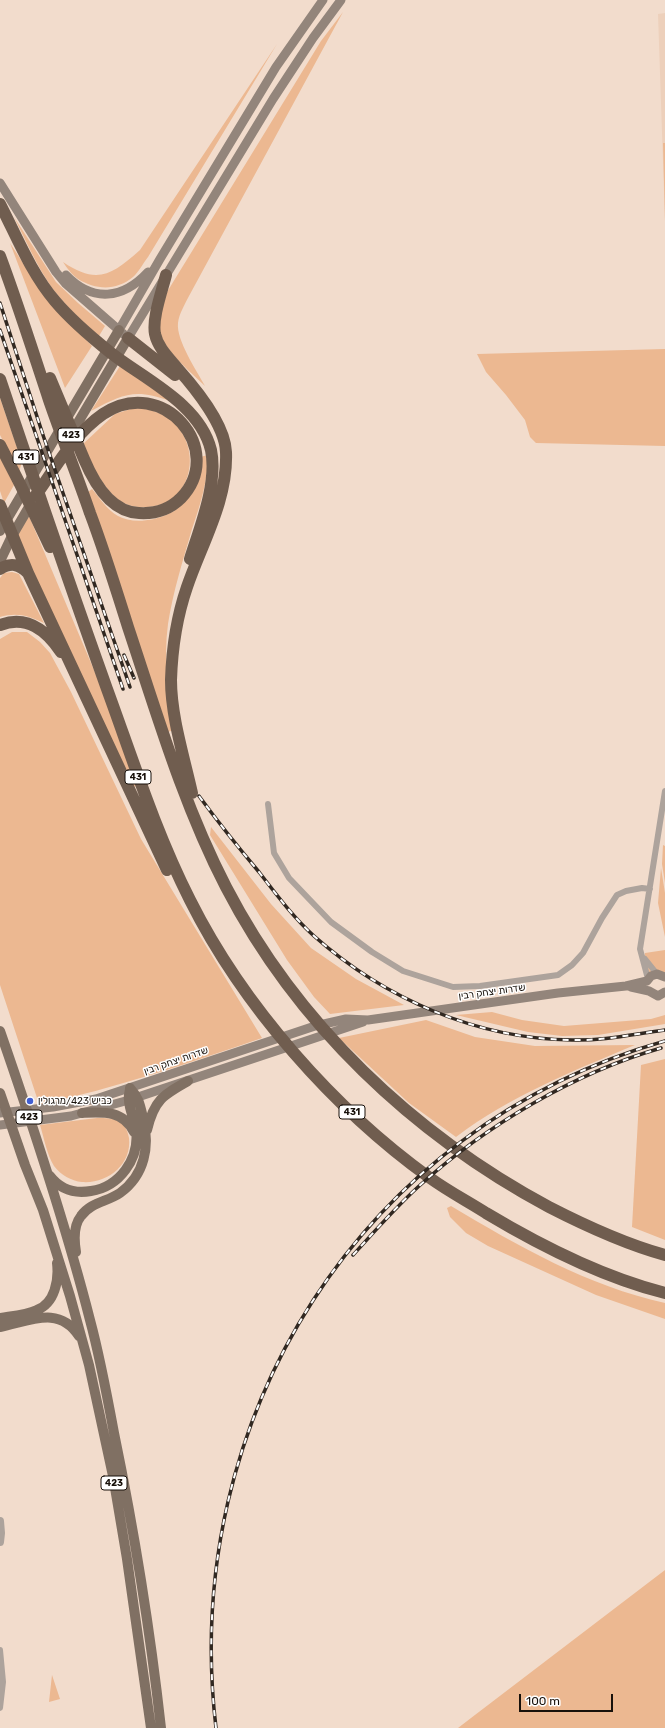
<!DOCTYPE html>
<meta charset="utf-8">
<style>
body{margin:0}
#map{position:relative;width:665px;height:1728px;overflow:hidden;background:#f2dccc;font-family:Rubik,sans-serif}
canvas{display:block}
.scale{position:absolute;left:519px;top:1694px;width:94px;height:18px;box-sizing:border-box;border:2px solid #18110b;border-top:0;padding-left:5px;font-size:12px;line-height:14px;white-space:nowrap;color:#18110b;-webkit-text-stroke:3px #fff;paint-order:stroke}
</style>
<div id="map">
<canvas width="665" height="1728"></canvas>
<div class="scale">100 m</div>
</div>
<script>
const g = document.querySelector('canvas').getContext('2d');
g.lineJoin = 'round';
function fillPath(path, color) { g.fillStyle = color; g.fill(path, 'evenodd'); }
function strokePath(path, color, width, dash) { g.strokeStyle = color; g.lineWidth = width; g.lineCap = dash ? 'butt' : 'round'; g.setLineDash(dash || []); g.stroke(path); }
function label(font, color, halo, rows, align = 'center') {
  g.font = font + ' Rubik,Heebo,sans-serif'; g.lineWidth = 3; g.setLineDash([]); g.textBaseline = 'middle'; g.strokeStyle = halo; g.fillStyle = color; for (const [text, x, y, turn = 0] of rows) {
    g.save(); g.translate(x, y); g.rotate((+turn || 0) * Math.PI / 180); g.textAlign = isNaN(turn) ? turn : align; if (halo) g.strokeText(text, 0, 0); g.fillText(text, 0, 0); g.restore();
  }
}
const built = new Path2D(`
 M665 13V221L658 14Z`);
const green = new Path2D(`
 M343 12 189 296C185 304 179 314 178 323 176 340 197 371 205 386 191 372 158 346 159 325 160 314 164 303 167 292L321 41Z
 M277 44 148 257C143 263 139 272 133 277 116 291 96 290 78 279 72 275 67 268 63 262 97 285 112 275 140 250Z
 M663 143H665V221Z
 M14 217 56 282 78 303 105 326 99 336C82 321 66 306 52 288 37 266 26 241 14 217Z
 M10 243 43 294 92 346 65 388Z
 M665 349V446L536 443 530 437 525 420 506 395 486 372 477 354Z
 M120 366 170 401C135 388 123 394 91 411Z
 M0 398 22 462 19 472 0 435Z
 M134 408C205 409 207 503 148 507 135 508 123 505 114 496 99 481 91 462 83 444L115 414Z
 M208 455C208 481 200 505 192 529 183 560 173 592 168 624 163 660 169 694 174 730L168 732 88 492 92 489C100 498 107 510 118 516 137 527 176 518 187 498 194 486 196 470 200 457Z
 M0 456 14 485 4 503 0 491Z
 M29 516 99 682 138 786 132 787 16 537Z
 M12 572 19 574 44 623C29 616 17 612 0 617V578L4 573Z
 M12 632H27L40 642 50 653 71 692 141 839 262 1038C188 1063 115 1089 39 1104L0 985V639Z
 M211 827 271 904 311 948 356 979 404 1005 330 1014 314 997 287 960 210 835Z
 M663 845 665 846V883L662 864Z
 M661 868 665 893V937L658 903Z
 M665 950V974L645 977 644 963 645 953Z
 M492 1012 522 1020 564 1026 651 1019 665 1015V1024L598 1035 562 1036 528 1032 456 1015Z
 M426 1020 475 1037 535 1046 635 1045C573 1071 510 1096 456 1137L409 1103 339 1038Z
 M665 1059V1240L632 1227 641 1065Z
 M97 1118C105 1118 114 1118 121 1122 126 1126 128 1133 129 1138 132 1165 107 1184 82 1182 71 1181 61 1175 54 1166 47 1155 44 1138 40 1125Z
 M451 1206C518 1246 588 1286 665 1303V1319L596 1295 488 1246 466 1233 450 1217 447 1208Z
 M665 1570V1728H458L471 1718Z
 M52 1675 60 1699 49 1702Z`);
const minor = new Path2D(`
 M268 804 274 853 289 878 331 922 372 952 403 971 453 987 480 986 558 975 572 965 583 953 602 918 617 895 626 891 642 888 650 889
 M645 959 657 974
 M648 979 640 949 665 791
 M0 1650 3 1682 0 1708`);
const tertiary = new Path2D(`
 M0 1521 1 1533 0 1542`);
const secondary = new Path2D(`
 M0 183 56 272 65 283 128 338 273 99 313 38 341 0
 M66 275C93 303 123 299 148 272
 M119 330 160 259 276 67 323 0
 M631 987 649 991 658 996 665 992
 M0 1113 53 1107 96 1099 315 1026 346 1019 368 1020 558 993 626 986 647 981 651 976 657 974 665 977
 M0 1125 71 1116 129 1100 363 1022`);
const primary = new Path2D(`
 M70 436 128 338
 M0 531 119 330
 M0 561 12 536 33 500
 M0 1031C33 1126 65 1222 90 1320 100 1357 107 1395 114 1433 134 1530 150 1629 161 1728
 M0 1093 25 1165 43 1210 70 1296 89 1365 113 1476 127 1559 151 1728
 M82 1113C103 1112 123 1110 134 1132
 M147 1130C154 1100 163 1095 188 1081
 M50 1176C60 1189 74 1194 91 1191 119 1187 140 1159 136 1130 135 1120 129 1110 129 1100 128 1096 130 1092 130 1088
 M76 1252C74 1240 73 1226 81 1216 91 1202 107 1202 120 1193 145 1175 150 1146 143 1118 140 1105 139 1098 130 1088
 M0 1318C12 1316 26 1315 37 1310 55 1303 59 1280 57 1263
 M0 1327C30 1321 59 1305 79 1336`);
const motorway = new Path2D(`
 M0 204C17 237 31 273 55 301 71 320 91 337 111 353 144 379 200 404 211 450 218 483 200 527 190 559
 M0 256C18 304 33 352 49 400 62 438 77 475 90 513 104 550 116 589 128 627 157 714 183 804 226 887 297 1024 413 1134 549 1207 586 1226 625 1244 665 1255
 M166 275C162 291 152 318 155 334 158 348 169 358 178 369 195 388 225 425 226 452 228 500 202 543 187 587 177 616 172 649 171 680 171 716 184 757 192 793
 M128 338 175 375
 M0 379C35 483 70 586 107 689 133 760 156 833 190 900 243 1006 334 1109 430 1178 448 1191 467 1201 486 1213 541 1246 602 1277 665 1293
 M0 445 20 484 50 547
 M36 495C56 467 74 434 103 414 163 374 227 450 181 498 170 509 155 514 139 513 111 512 94 483 84 459L50 378
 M0 505 28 573 167 870
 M0 569C11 562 19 564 28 573
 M0 625C27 615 46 630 61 652`);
const rail = new Path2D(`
 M0 303 44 438 130 687
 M0 330 123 689
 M124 655 134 678
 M199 796C218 822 238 847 259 872 276 894 293 917 314 936 385 999 477 1039 572 1040 603 1041 634 1034 665 1030
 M353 1255C374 1232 395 1208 418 1187 485 1126 574 1073 661 1048
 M216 1728C179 1418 362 1127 665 1041`);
const markers = [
 [30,1101,4,"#415ed1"]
];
const shields = [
 [71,435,26],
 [26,457,26],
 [138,777,26],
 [352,1112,26],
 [29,1117,26],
 [114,1483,26]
];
const shieldNames = [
 ["423",71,435],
 ["431",26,457],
 ["431",138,777],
 ["431",352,1112],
 ["423",29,1117],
 ["423",114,1483]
];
const streetNames = [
 ["שדרות יצחק רבין",492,992,-8],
 ["שדרות יצחק רבין",176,1061,-19]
];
const poiNames = [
 ["כביש 423/מרגולין",38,1101]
];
fillPath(built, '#edd0bb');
fillPath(green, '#ecb891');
strokePath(minor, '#ada39c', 6);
strokePath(tertiary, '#ada39c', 8);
strokePath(secondary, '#93857b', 9);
strokePath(primary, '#807063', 10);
strokePath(motorway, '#705d4f', 12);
strokePath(rail, '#312821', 3.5);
strokePath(rail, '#fff', 2, [6]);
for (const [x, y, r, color] of markers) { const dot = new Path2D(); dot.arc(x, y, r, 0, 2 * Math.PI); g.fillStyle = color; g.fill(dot); strokePath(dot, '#fff', 1.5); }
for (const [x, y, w] of shields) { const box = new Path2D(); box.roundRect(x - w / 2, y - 7, w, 14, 3); g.fillStyle = '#fff'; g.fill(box); strokePath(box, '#18110b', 1); }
label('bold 9px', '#18110b', null, shieldNames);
label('10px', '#18110b', '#fff', streetNames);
label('10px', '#18110b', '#fff', poiNames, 'left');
</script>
